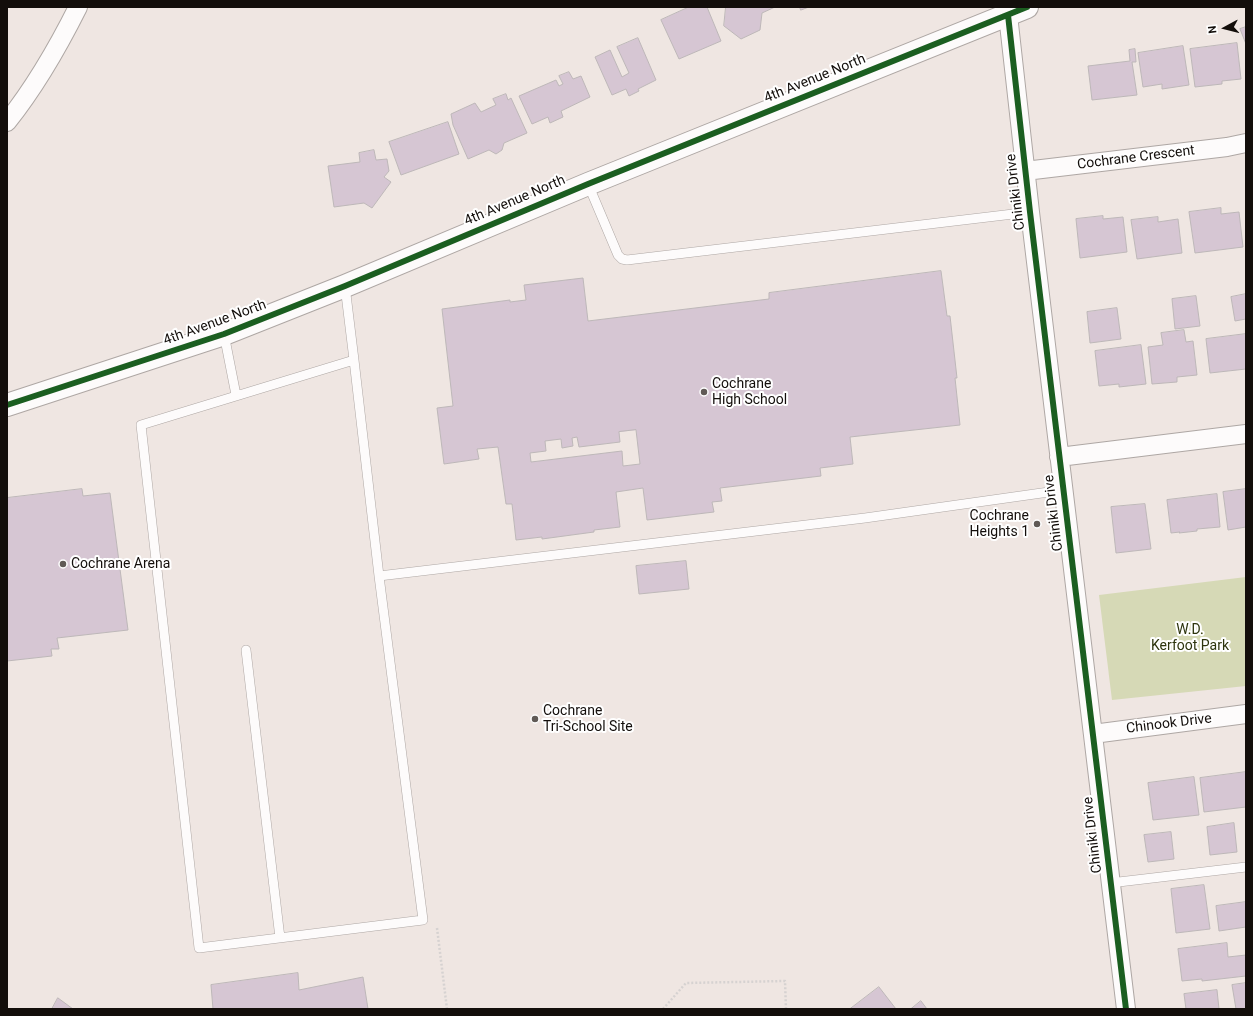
<!DOCTYPE html>
<style>
body{margin:0}
#map{position:relative;width:1253px;height:1016px;overflow:hidden;background:#efe6e2;font-family:Roboto,sans-serif}
canvas{display:block}
.frame{position:absolute;inset:0;border:8px solid #130e0b;pointer-events:none}
.north{position:absolute;left:1205px;top:8px;width:40px;height:40px;-webkit-text-stroke:3px #fff;paint-order:stroke;rotate:263deg;font-size:11px;font-weight:700;line-height:16px;text-align:center;color:#130e0b}
.north::after{content:'';display:block;margin:auto;width:14px;height:18px;background:#130e0b;clip-path:polygon(50% 0,100% 100%,50% 72%,0 100%)}
</style>
<div id="map">
<canvas width="1253" height="1016"></canvas>
<div class="frame"></div>
<div class="north">N</div>
</div>
<script>
const g = document.querySelector('canvas').getContext('2d');
g.lineJoin = 'round';
function fillPath(path, color) { g.fillStyle = color; g.fill(path, 'evenodd'); }
function strokePath(path, color, width, dash) { g.strokeStyle = color; g.lineWidth = width; g.lineCap = dash ? 'butt' : 'round'; g.setLineDash(dash || []); g.stroke(path); }
function label(font, color, halo, rows, align = 'center') {
  g.font = font + ' Roboto,sans-serif'; g.lineWidth = 4; g.setLineDash([]); g.textBaseline = 'middle'; g.strokeStyle = halo; g.fillStyle = color; for (const [text, x, y, turn = 0] of rows) {
    g.save(); g.translate(x, y); g.rotate((+turn || 0) * Math.PI / 180); g.textAlign = isNaN(turn) ? turn : align; if (halo) g.strokeText(text, 0, 0); g.fillText(text, 0, 0); g.restore();
  }
}
const green = new Path2D(`
 M1246 577V686L1112 700 1099 595Z`);
const building = new Path2D(`
 M689 7H707L721 41 679 59 661 20Z
 M726 7H775L762 13 760 30 741 39 724 26Z
 M800 7H809L801 10Z
 M1246 27V44L1240 29Z
 M638 38 656 80 638 89 639 91 629 96 626 89 612 95 595 57 610 50 622 77 629 73 617 47Z
 M1237 43 1241 79 1222 81V84L1195 87 1190 49Z
 M1183 46 1189 85 1162 89V84L1143 87 1138 53Z
 M1135 49 1136 62H1132L1137 95 1092 100 1088 66 1130 61 1129 50Z
 M569 72 573 79 581 76 590 97 561 111 563 117 550 123 548 117 532 124 519 96 556 80 559 86 563 84 559 76Z
 M506 94 508 100 511 98 527 133 504 143 502 150 496 154 489 150 468 159 453 125 451 114 475 103 481 112 496 105 493 99Z
 M448 122 459 154 401 175 389 142Z
 M374 150 376 160 387 159 389 171 384 177 391 182 372 208 364 203 334 207 328 166 360 162 359 153Z
 M1221 208V214L1239 212 1243 247 1195 253 1189 212Z
 M1103 216V219L1123 217 1127 252 1080 258 1076 219Z
 M1158 217V222L1178 219 1182 253 1137 259 1131 220Z
 M941 271 947 316H950L957 378H955L960 425 850 437 853 464 820 468 821 476 720 488 722 501 712 502 714 512 647 520 643 488 616 492 620 527 594 530V532L542 539V537L516 540 512 504H506L498 447 477 449 479 459 444 464 437 408 453 406 442 309 510 300V302L526 300 524 285 583 278 588 321 769 299V293ZM636 430 640 464 623 466 622 451 531 462 530 453 546 451 545 441 561 439 562 448 573 446 572 438 577 437 579 447 620 442 619 432Z
 M1246 294V319L1235 321 1231 297Z
 M1196 296 1200 326 1175 329 1172 299Z
 M1117 308 1121 339 1090 343 1087 312Z
 M1184 330 1186 342 1193 341 1197 375 1177 377V382L1152 384 1148 347 1163 345 1161 333Z
 M1246 334V369L1210 373 1206 339Z
 M1141 345 1146 384 1119 387V384L1099 386 1095 351Z
 M82 489 83 496 110 493 128 630 57 638 59 649H51L52 656 7 661V498Z
 M1246 489V527L1228 530 1223 492Z
 M1217 494 1220 527 1197 529V531L1179 533 1180 532 1171 533 1167 500Z
 M1145 504 1151 549 1116 553 1111 507Z
 M686 561 689 589 639 594 636 566Z
 M1246 772V807L1204 812 1200 778Z
 M1194 777 1199 815 1153 820 1148 783Z
 M1234 823 1237 852 1210 855 1207 827Z
 M1171 832 1174 859 1148 862 1144 835Z
 M1204 885 1210 929 1176 933 1171 889Z
 M1246 902V927L1219 931 1216 906Z
 M1227 943 1228 957 1246 955V976L1202 981V979L1182 981 1178 949Z
 M298 973 299 990 363 977 368 1009H213L211 985Z
 M1246 983V1009H1236L1232 985Z
 M879 987 896 1009H850Z
 M1217 990 1219 1009H1186L1184 994Z
 M58 998 73 1009H52Z
 M921 1001 927 1009H911Z`);
const path = new Path2D(`
 M437 928 447 1009
 M663 1009 686 983 785 981 786 1009`);
const service = new Path2D(`
 M588 184 618 255 622 259 627 260 1030 212
 M345 286 354 360
 M224 334 236 395
 M354 360 379 576 423 920 199 948 141 425Z
 M379 576 865 518 1063 490
 M246 650 280 938
 M1110 883 1246 867`);
const minor = new Path2D(`
 M1008 15 1030 212 1126 1009
 M7 122C35 87 58 47 78 7
 M1025 171 1227 147 1246 143
 M1059 457 1246 434
 M1093 734 1246 714`);
const tertiary = new Path2D(`
 M7 405 224 334 345 286 588 184 1027 7`);
const cycleway = new Path2D(`
 M1008 15 1030 212 1126 1009
 M7 405 224 334 345 286 588 184 1027 7`);
const markers = [
 [704,392,4,"#605a56"],
 [1037,524,4,"#605a56"],
 [63,564,4,"#605a56"],
 [535,719,4,"#605a56"]
];
const streetNames = [
 ["4th Avenue North",815,79,-22],
 ["Cochrane Crescent",1136,158,-7],
 ["Chiniki Drive",1016,192,-97],
 ["4th Avenue North",515,201,-23],
 ["4th Avenue North",215,323,-20],
 ["Chiniki Drive",1054,513,-97],
 ["Chinook Drive",1169,724,-7],
 ["Chiniki Drive",1093,835,-97]
];
const poiNames = [
 ["Cochrane",712,384],
 ["High School",712,400],
 ["Cochrane",1029,516,"right"],
 ["Heights 1",1029,532,"right"],
 ["Cochrane Arena",71,564],
 ["Cochrane",543,711],
 ["Tri-School Site",543,727]
];
const parkNames = [
 ["W.D.",1190,630],
 ["Kerfoot Park",1190,646]
];
fillPath(green, '#d6d9b6');
fillPath(building, '#d6c6d3');
strokePath(building, '#bdb7b8', 1);
strokePath(service, '#aea7a4', 10);
strokePath(minor, '#aea7a4', 20);
strokePath(tertiary, '#aea7a4', 24);
strokePath(path, '#d6d2d1', 2.5, [2, 2]);
strokePath(service, '#fdfbfb', 9);
strokePath(minor, '#fdfbfb', 18);
strokePath(tertiary, '#fdfbfb', 22);
strokePath(cycleway, '#1b5e20', 6);
for (const [x, y, r, color] of markers) { const dot = new Path2D(); dot.arc(x, y, r, 0, 2 * Math.PI); g.fillStyle = color; g.fill(dot); strokePath(dot, '#fff', 1.5); }
label('14px', '#130e0b', '#fff', streetNames);
label('14px', '#130e0b', '#fff', poiNames, 'left');
label('14px', '#2d340d', '#fff', parkNames);
</script>
